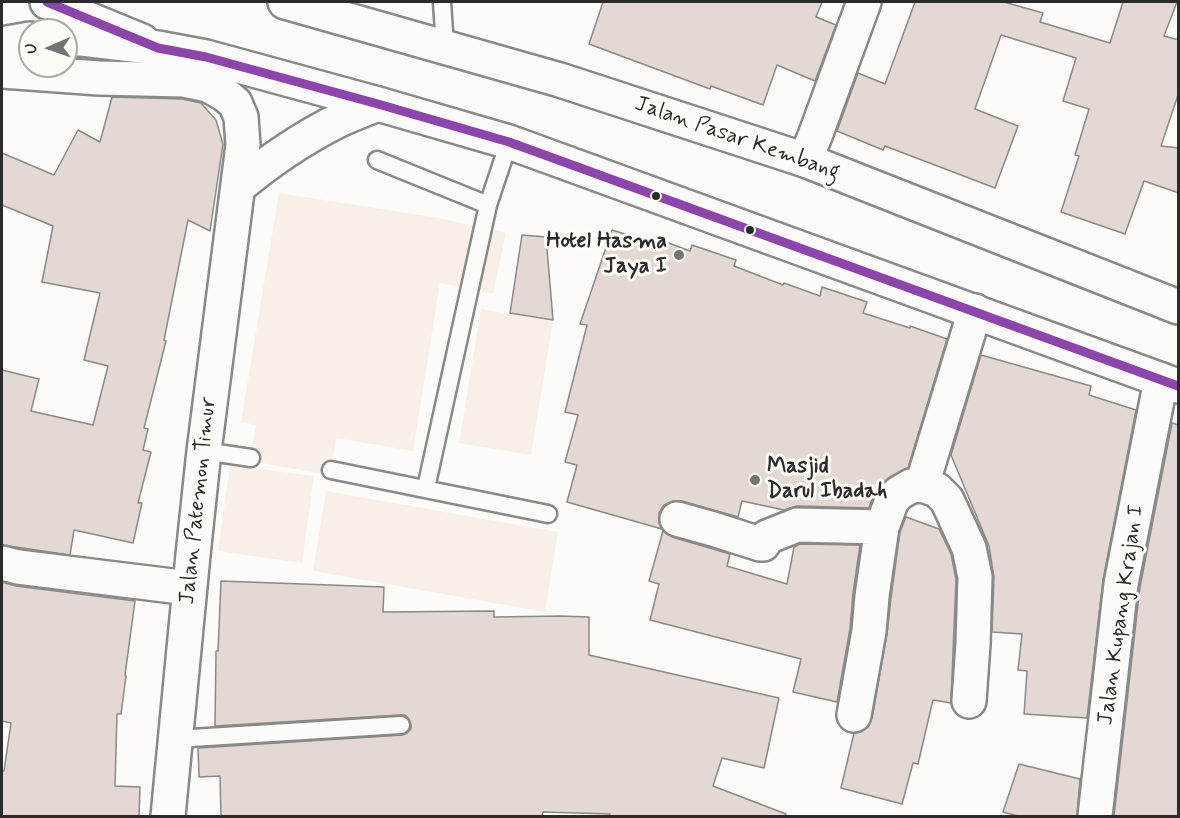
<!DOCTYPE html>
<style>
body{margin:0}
#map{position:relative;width:1180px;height:818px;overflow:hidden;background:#fcfbf8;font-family:Mynerve,sans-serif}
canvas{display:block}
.frame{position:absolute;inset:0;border:3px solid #2b2b2b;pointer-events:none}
.north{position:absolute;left:18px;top:18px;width:60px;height:60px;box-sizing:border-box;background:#fdfcf7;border:2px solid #a9a8a5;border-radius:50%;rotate:268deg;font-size:16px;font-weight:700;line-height:24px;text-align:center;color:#2b2b2b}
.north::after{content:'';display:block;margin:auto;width:21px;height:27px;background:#747473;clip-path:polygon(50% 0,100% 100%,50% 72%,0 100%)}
</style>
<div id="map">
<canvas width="1180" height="818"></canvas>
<div class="frame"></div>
<div class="north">U</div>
</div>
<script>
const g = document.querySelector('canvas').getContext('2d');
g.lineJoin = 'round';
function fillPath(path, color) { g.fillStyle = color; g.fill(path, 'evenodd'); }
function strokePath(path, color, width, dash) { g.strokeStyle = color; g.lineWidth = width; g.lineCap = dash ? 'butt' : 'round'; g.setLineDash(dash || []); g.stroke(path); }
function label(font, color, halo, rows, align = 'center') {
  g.font = font + ' Mynerve,sans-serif'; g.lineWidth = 6; g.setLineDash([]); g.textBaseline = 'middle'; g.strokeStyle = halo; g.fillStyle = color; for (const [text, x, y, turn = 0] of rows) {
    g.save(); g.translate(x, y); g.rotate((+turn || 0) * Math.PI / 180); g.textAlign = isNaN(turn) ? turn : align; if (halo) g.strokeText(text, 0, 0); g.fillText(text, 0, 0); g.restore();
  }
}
const built = new Path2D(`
 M279 193 439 218 506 233 493 294 440 283 413 451 336 438 330 475 250 461 256 425 241 422Z
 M481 309 553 321 531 455 459 443Z
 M230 465 314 476 302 563 218 551Z
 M326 491 558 532 545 612 313 571Z`);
const building = new Path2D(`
 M603 2H822L816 17 836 25 815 81 777 65 763 105 711 86 710 89 589 44Z
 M915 2H1004L1043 13 1040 22 1110 43 1123 2H1177L1164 36 1179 40V92L1161 146 1179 148V193L1144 181 1125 234 1061 212 1079 156 1075 155 1089 109 1063 101 1076 58 1001 35 975 109 1018 126 995 188 885 146 883 150 837 131 858 73 885 84Z
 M112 97 182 99 201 103 216 120 223 144 210 231 188 220 164 340 166 341 144 428 148 429 143 450 151 452 138 503H142L133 543 74 530 70 555 2 545V370L39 379 31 411 93 425 108 366 84 360 100 293 42 282 53 226 2 205V153L54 175 78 130 100 142Z
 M612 230 657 244 658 239 690 251 692 245 736 260 734 266 783 285 784 283 820 296 822 287 867 302 863 313 910 328V326L947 339 908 468 890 477 879 487 874 493 869 508 797 506 784 510 742 501 738 517 682 501H673L664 505 659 513V523L662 529 567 502 577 465 565 462 578 415 565 412 587 325 580 324Z
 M522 235 546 237 553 320 510 313Z
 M981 355 1091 386 1089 395 1136 410 1103 580 1087 718 1024 714 1027 671 1018 670 1022 634 992 632 994 577 989 546 951 455Z
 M1172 423 1179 425V816H1114L1140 587Z
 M906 517 939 529 951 554 956 579 951 703 933 700 918 764 913 763 902 804 841 788 854 733 861 732 868 727 872 718 887 634 891 598 900 532Z
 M663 531 672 537 730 554 727 566 787 584 794 547 800 544 860 545 853 593 850 629 837 702 793 692 801 659 650 620 659 584 649 581Z
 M221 581 384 587 383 612 494 611V617L560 616 589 617V655L779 698 764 768 722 758 713 786 786 814 785 816H609L610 814 543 812 542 816H221L220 776 199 777 198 748 402 735 407 733 411 729V725L409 719 405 715H400L215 726 216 651H218Z
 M2 582 16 586 135 601 125 675 126 676 121 714H117L115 786 140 787 139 816H2V771H4L11 723 2 721Z
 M1019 764 1080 779 1077 816H1018L1003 812Z`);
const service = new Path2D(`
 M442 2 445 47
 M377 160 488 205
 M204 451 251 458
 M331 470 548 514
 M426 488 488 205 509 142
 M175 739 401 725`);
const minor = new Path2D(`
 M2 71 99 78 184 80 208 85 224 94 235 103 241 117 243 145 204 451 193 555 168 816
 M805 160 815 136 864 2
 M238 187C269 161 303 138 339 120 352 114 365 109 378 104
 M922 485 975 311
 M677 519 713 529 760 544H763L767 537 797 525 882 527
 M2 563 18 567 189 588
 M854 715 869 631 872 596 882 527 892 500 899 493 911 486 922 485 937 490 947 500 969 548 975 577 973 644 969 701
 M1095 816 1121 584 1161 380`);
const primary = new Path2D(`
 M47 2 142 41`);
const trunk = new Path2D(`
 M285 2 560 80 805 160 1178 307
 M66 39H82L158 48 206 57 378 104 509 142 1178 386
 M2 44 30 39`);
const bus1 = new Path2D(`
 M47 2 158 48 206 57 378 104 509 142 1178 386`);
const markers = [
 [656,196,5,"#2b2b2b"],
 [750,230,5,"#2b2b2b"],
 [679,255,6,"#747473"],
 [755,480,6,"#747473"]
];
const streetNames = [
 ["Jalan Pasar Kembang",737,139,19],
 ["Jalan Patemon Timur",199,501,-84],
 ["Jalan Kupang Krajan I",1122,615,-82]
];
const poiNames = [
 ["Hotel Hasma",667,242],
 ["Jaya I",667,267],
 ["Masjid",767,467,"left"],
 ["Darul Ibadah",767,492,"left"]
];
fillPath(built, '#f9efe9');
fillPath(building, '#e3d8d3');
strokePath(building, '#898987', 1.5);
strokePath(service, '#898987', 21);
strokePath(minor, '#898987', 38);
strokePath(primary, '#898987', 38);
strokePath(trunk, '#898987', 38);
strokePath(service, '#fbfbf9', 16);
strokePath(minor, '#fbfbf9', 33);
strokePath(primary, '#fbfbf9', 33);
strokePath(trunk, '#fbfbf9', 33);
strokePath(bus1, '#8e44ad', 9);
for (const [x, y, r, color] of markers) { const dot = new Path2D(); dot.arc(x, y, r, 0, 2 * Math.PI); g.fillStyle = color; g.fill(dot); strokePath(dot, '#fdfcf7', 2); }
label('22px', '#2b2b2b', '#fdfcf7', streetNames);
label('bold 22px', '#2b2b2b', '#fdfcf7', poiNames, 'right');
</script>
